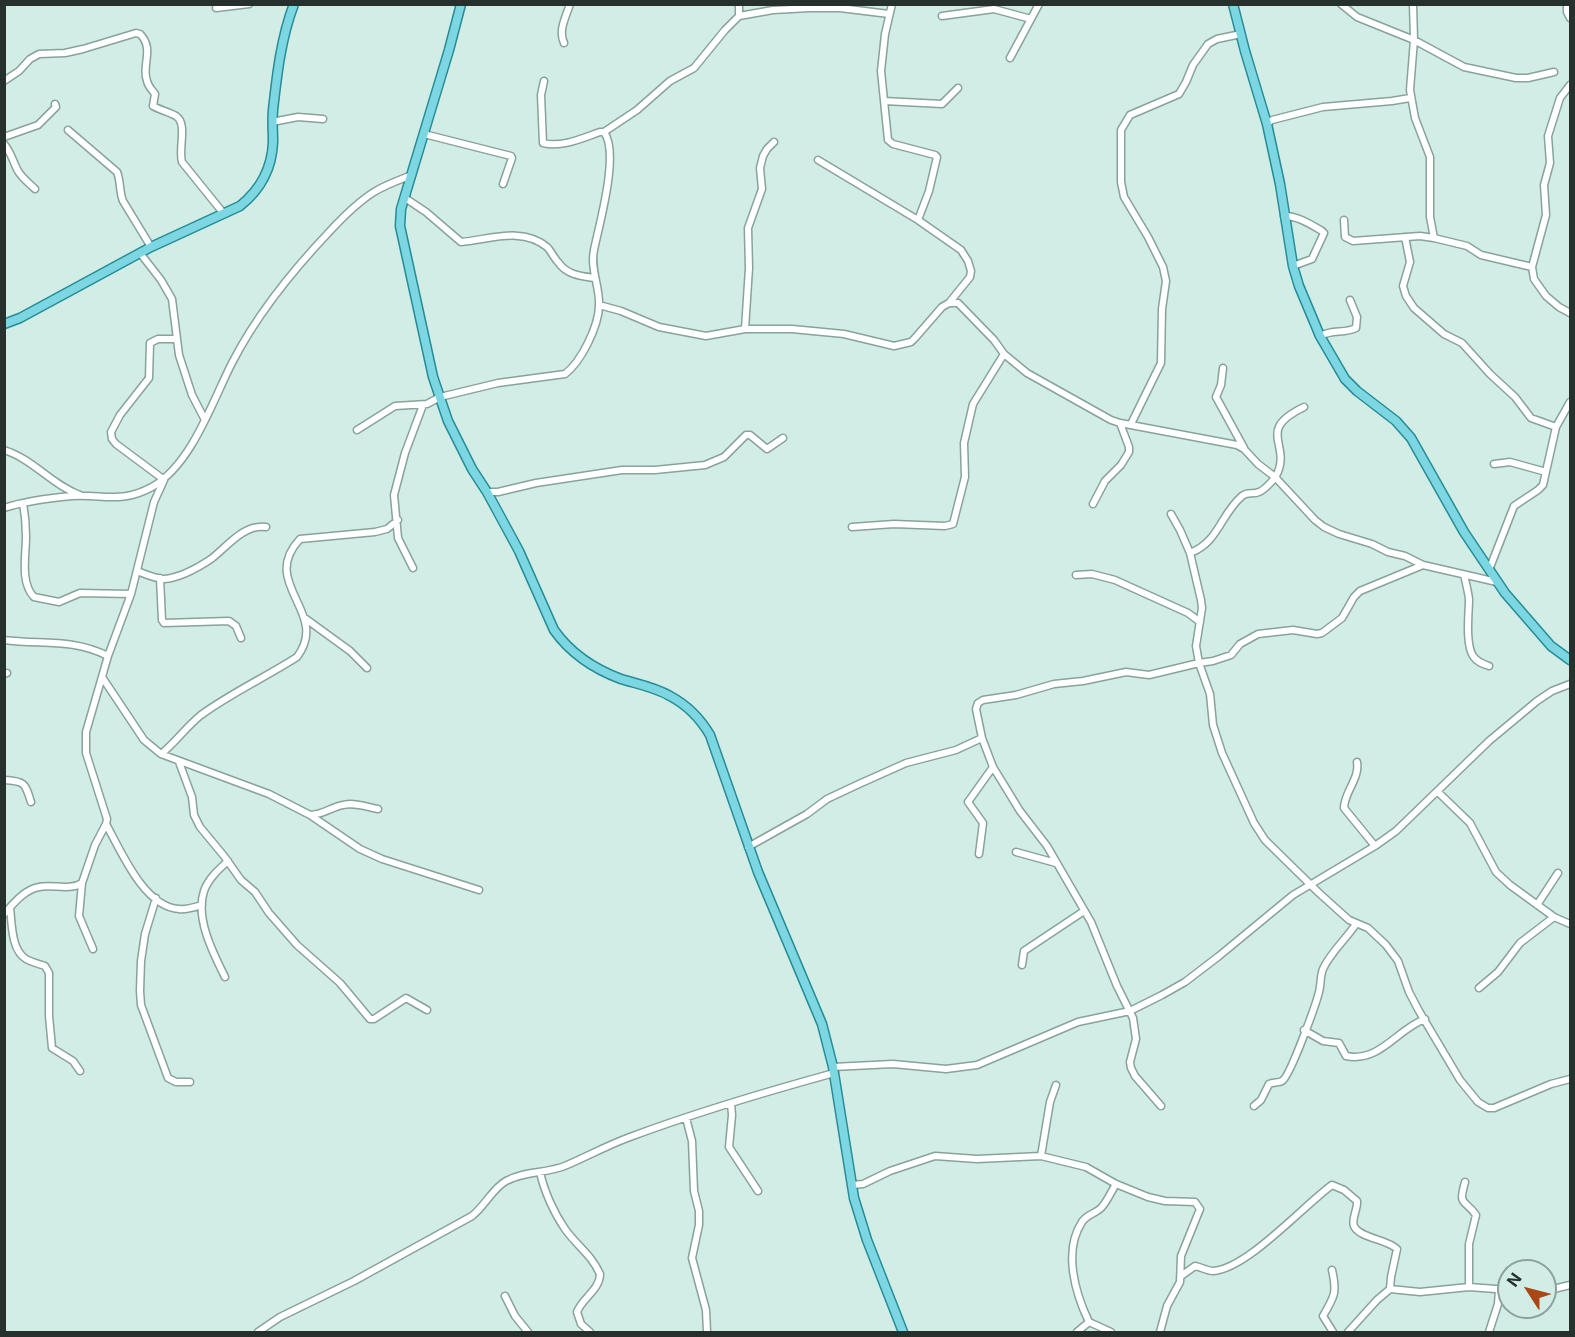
<!DOCTYPE html>
<style>
body{margin:0}
#map{position:relative;width:1575px;height:1337px;overflow:hidden;background:#d1ede6;font-family:Inter,sans-serif}
canvas{display:block}
.frame{position:absolute;inset:0;border:6px solid #26312e;pointer-events:none}
.north{position:absolute;left:1497px;top:1259px;width:60px;height:60px;box-sizing:border-box;background:#d1ede6;border:2px solid #8da29c;border-radius:50%;rotate:306deg;font-size:16px;font-weight:700;line-height:24px;text-align:center;color:#26312e}
.north::after{content:'';display:block;margin:auto;width:21px;height:27px;background:#ab4617;clip-path:polygon(50% 0,100% 100%,50% 72%,0 100%)}
</style>
<div id="map">
<canvas width="1575" height="1337"></canvas>
<div class="frame"></div>
<div class="north">N</div>
</div>
<script>
const g = document.querySelector('canvas').getContext('2d');
g.lineJoin = 'round';
function strokePath(path, color, width, dash) { g.strokeStyle = color; g.lineWidth = width; g.lineCap = dash ? 'butt' : 'round'; g.setLineDash(dash || []); g.stroke(path); }
const minor = new Path2D(`
 M892 4 885 34 881 71 888 140 893 144 935 155 937 157 929 191 918 220
 M1341 4 1357 17 1414 40 1464 67 1516 78H1528L1554 72
 M1413 4 1414 40 1410 90 1415 118 1430 157V217L1434 238
 M1567 6V12L1570 18
 M216 8 249 4
 M739 16V4
 M942 16 994 9 1031 19
 M564 43C558 30 566 17 570 4
 M1010 58 1039 4
 M4 81 19 71 30 59 39 54 65 53 83 49 136 33 140 34C155 49 141 66 147 81 148 86 152 90 155 94L153 106C160 110 169 112 176 116 188 124 178 148 182 162L224 214
 M1570 85 1560 98 1548 136 1550 163 1544 185 1546 215 1532 267 1534 279 1546 296 1559 307 1570 313
 M884 101 942 104 958 88
 M272 122 298 117 323 119
 M1267 124 1272 120 1323 107 1392 101 1410 98
 M68 130 117 172C121 182 119 191 123 201L151 247
 M604 132 637 110 670 81 694 68 725 30 739 16 773 10 810 8H840L889 14
 M424 134 511 156 512 158 503 184
 M4 137 38 125 56 107 55 104
 M4 144C11 152 13 162 18 171 22 178 29 183 35 189
 M818 160 918 220 961 250 968 261 971 271 970 277 949 303
 M405 198 426 212 461 242C488 240 522 226 547 247 551 251 554 258 558 262 567 275 580 276 595 278
 M1284 216C1298 216 1310 224 1322 231L1324 233 1312 259 1293 266
 M1344 220 1345 237 1353 241 1420 236 1434 238 1467 246 1481 255 1532 267
 M1405 237 1410 262 1403 286 1406 296 1414 308 1444 334 1462 343 1490 374 1515 397 1531 418 1556 427
 M140 253 161 280 172 299 179 355 192 395 205 420
 M599 305 621 311 659 327 706 336 745 329H792L844 334 894 346 911 342 915 338 942 307 949 303H958L994 340 1004 354 1027 373 1111 420 1120 423 1237 445 1244 449 1258 464 1275 477 1315 520 1324 527 1339 534 1372 544 1388 552 1405 556 1423 565 1497 582
 M745 329 749 268 748 228 762 189 760 168 763 156 767 149 774 142
 M1320 336C1334 329 1343 334 1356 328L1357 317 1350 300
 M1223 368 1221 385 1216 397 1244 448
 M1131 424 1161 363 1162 309 1166 281 1163 267 1148 237 1124 197 1121 182V130L1130 115 1179 94 1186 82 1193 65 1208 44 1217 39 1241 34
 M357 430 395 406 427 404 440 397 498 383 565 374C581 362 599 326 599 305 600 287 590 269 594 250 599 225 620 153 604 132H600C583 138 561 148 543 143L541 95 544 81
 M4 450C33 459 52 485 80 495
 M1494 464 1510 462 1546 472
 M163 479 116 444 112 439 111 432 120 415 149 378 150 343 158 339H176
 M487 492H498L536 483 622 470H655L705 465 724 457 746 435H750L767 449 783 438
 M23 503C25 514 26 526 26 537 26 555 20 583 34 597L59 602 80 593 131 594
 M1093 504 1105 481 1121 465 1129 452V447L1120 423
 M4 508C25 501 50 498 72 496 103 494 121 504 152 487 192 464 212 402 232 363 257 314 293 270 330 231 343 217 358 202 374 192 385 185 399 180 412 175
 M1171 514 1180 530 1190 553 1201 600 1202 608 1196 646 1199 663 1210 694 1213 725 1222 753 1254 823 1265 840 1319 893 1349 920 1368 928 1386 945 1398 961 1409 992 1419 1011 1460 1080 1478 1102 1488 1108H1494L1551 1084 1570 1079
 M852 527 894 524 945 526 953 524 965 477 964 443 973 404 1004 354
 M1190 553C1219 542 1220 515 1242 496 1248 491 1253 495 1259 492 1264 490 1273 481 1276 476 1293 444 1254 431 1304 407
 M413 568 398 538 394 495 405 453 423 405
 M1489 570 1514 506 1538 490 1543 485 1556 427 1570 402
 M137 571C145 574 156 579 164 579 179 578 199 567 211 559 227 547 243 524 266 527
 M1076 575 1092 574 1115 580 1188 613 1200 622
 M1464 575C1466 583 1468 591 1469 599 1469 613 1465 643 1473 656 1477 662 1483 664 1489 666
 M160 578 162 620 164 623 229 621 236 626 241 638
 M306 619 350 651 367 668
 M4 640C42 645 72 638 108 656
 M4 674 7 673
 M102 677 144 740 161 754 269 794 310 815 360 849 382 859 479 890
 M161 754C175 743 186 727 201 715 231 693 266 677 297 657 331 612 258 584 300 539L375 532 387 529 398 520
 M179 762 192 797 194 815 200 827 224 856 241 880 255 892 269 913 297 945 340 983 370 1019H374L406 998 427 1010
 M1357 762C1360 779 1344 792 1344 808L1375 846
 M4 780C25 781 25 783 31 802
 M1438 792 1470 823 1496 872 1510 885 1554 917 1570 924
 M310 815C323 815 331 807 343 805 355 802 367 807 378 809
 M106 824C121 851 144 907 179 909 187 910 195 907 202 905
 M748 847 807 814 827 799 859 784 906 763 956 750 982 738
 M1016 852 1056 863
 M979 854 983 823 968 802 993 767
 M82 883 79 916 93 949
 M156 898 145 934 141 961 140 991 141 1005 168 1078 176 1082H190
 M1537 905 1558 873
 M10 908C12 923 11 950 26 959 31 962 39 964 45 966L49 973V1016L52 1048 73 1061 80 1071
 M4 914C14 903 24 890 39 887 52 884 70 891 82 883L95 845 106 824 107 819 86 753V732L108 656 131 594 154 502 164 480
 M1022 965 1024 951 1084 911
 M225 977C213 953 195 918 204 891 208 879 219 869 228 861
 M1479 988 1498 972 1520 943 1554 917
 M1304 1030 1323 1041 1339 1043 1346 1056C1380 1063 1397 1029 1425 1019
 M833 1067 893 1064 946 1069 977 1065 1078 1022 1130 1011 1162 995 1185 982 1219 956 1293 895 1375 846 1396 831 1489 741 1537 701 1552 691 1570 684
 M731 1103 732 1115 729 1147 758 1191
 M1161 1106 1135 1076 1131 1068 1130 1062 1136 1039 1133 1018 1117 986 1091 922 1047 846 1020 811 993 767 982 738 976 709 978 703 983 700 1016 695 1054 684 1083 681 1126 672 1149 675 1199 663 1213 661 1231 655 1240 644 1258 634 1293 630 1317 634 1322 633 1342 618 1354 597 1360 591 1423 565
 M1254 1106 1261 1100 1269 1084C1273 1082 1279 1083 1282 1081 1290 1077 1316 1004 1319 992 1321 985 1320 976 1323 969 1330 953 1346 939 1356 924
 M686 1118 692 1141 694 1191 699 1211V1225L692 1258 706 1310 707 1332
 M1041 1156 1050 1102 1056 1085
 M540 1172C544 1191 554 1213 565 1229 577 1246 591 1254 600 1274 600 1290 582 1298 577 1312L581 1324 590 1332
 M1465 1182C1458 1207 1464 1198 1476 1215L1469 1244V1287
 M852 1185 863 1184 890 1171 935 1156 977 1159 1041 1156 1086 1167 1116 1184 1148 1197 1165 1201 1195 1202 1200 1209 1181 1256 1180 1282 1167 1306 1160 1332
 M1332 1270C1337 1292 1335 1296 1323 1316L1333 1332
 M1181 1276 1195 1266C1201 1267 1207 1271 1213 1271 1247 1269 1303 1206 1332 1185L1344 1190 1357 1201C1358 1209 1351 1219 1354 1226 1359 1238 1387 1239 1397 1249L1391 1277 1390 1289
 M1545 1291 1570 1285
 M505 1296 515 1316 528 1332
 M258 1332 280 1317 354 1281 472 1216C485 1206 492 1189 506 1181 526 1170 547 1174 567 1165 588 1156 608 1145 630 1137 697 1112 765 1092 834 1073
 M1077 1332 1089 1322
 M1111 1332 1089 1322C1075 1293 1063 1251 1082 1222 1087 1214 1095 1214 1101 1208 1107 1202 1111 1192 1116 1184
 M1348 1332 1377 1300 1390 1289 1420 1292 1469 1287 1509 1290
 M1489 1332 1498 1304 1499 1290`);
const major = new Path2D(`
 M461 4 449 50 401 209 400 226 433 377 448 421 472 469 487 492 519 551 554 630C571 654 594 669 621 679 637 684 655 687 670 696 687 705 700 718 710 735L758 872 822 1024 833 1067 854 1198 867 1240 903 1332
 M1233 4 1245 51 1267 124 1280 184 1293 266 1299 286 1320 336 1345 379 1357 391 1396 421 1411 438 1464 532 1505 593 1551 646 1570 660
 M4 324 20 318 151 247 240 206C260 190 272 168 273 142 273 131 272 120 273 110 277 74 281 38 294 4`);
strokePath(minor, '#88a29c', 9);
strokePath(major, '#268c96', 11);
strokePath(minor, '#fff', 6);
strokePath(major, '#7dd7e2', 8);
</script>
